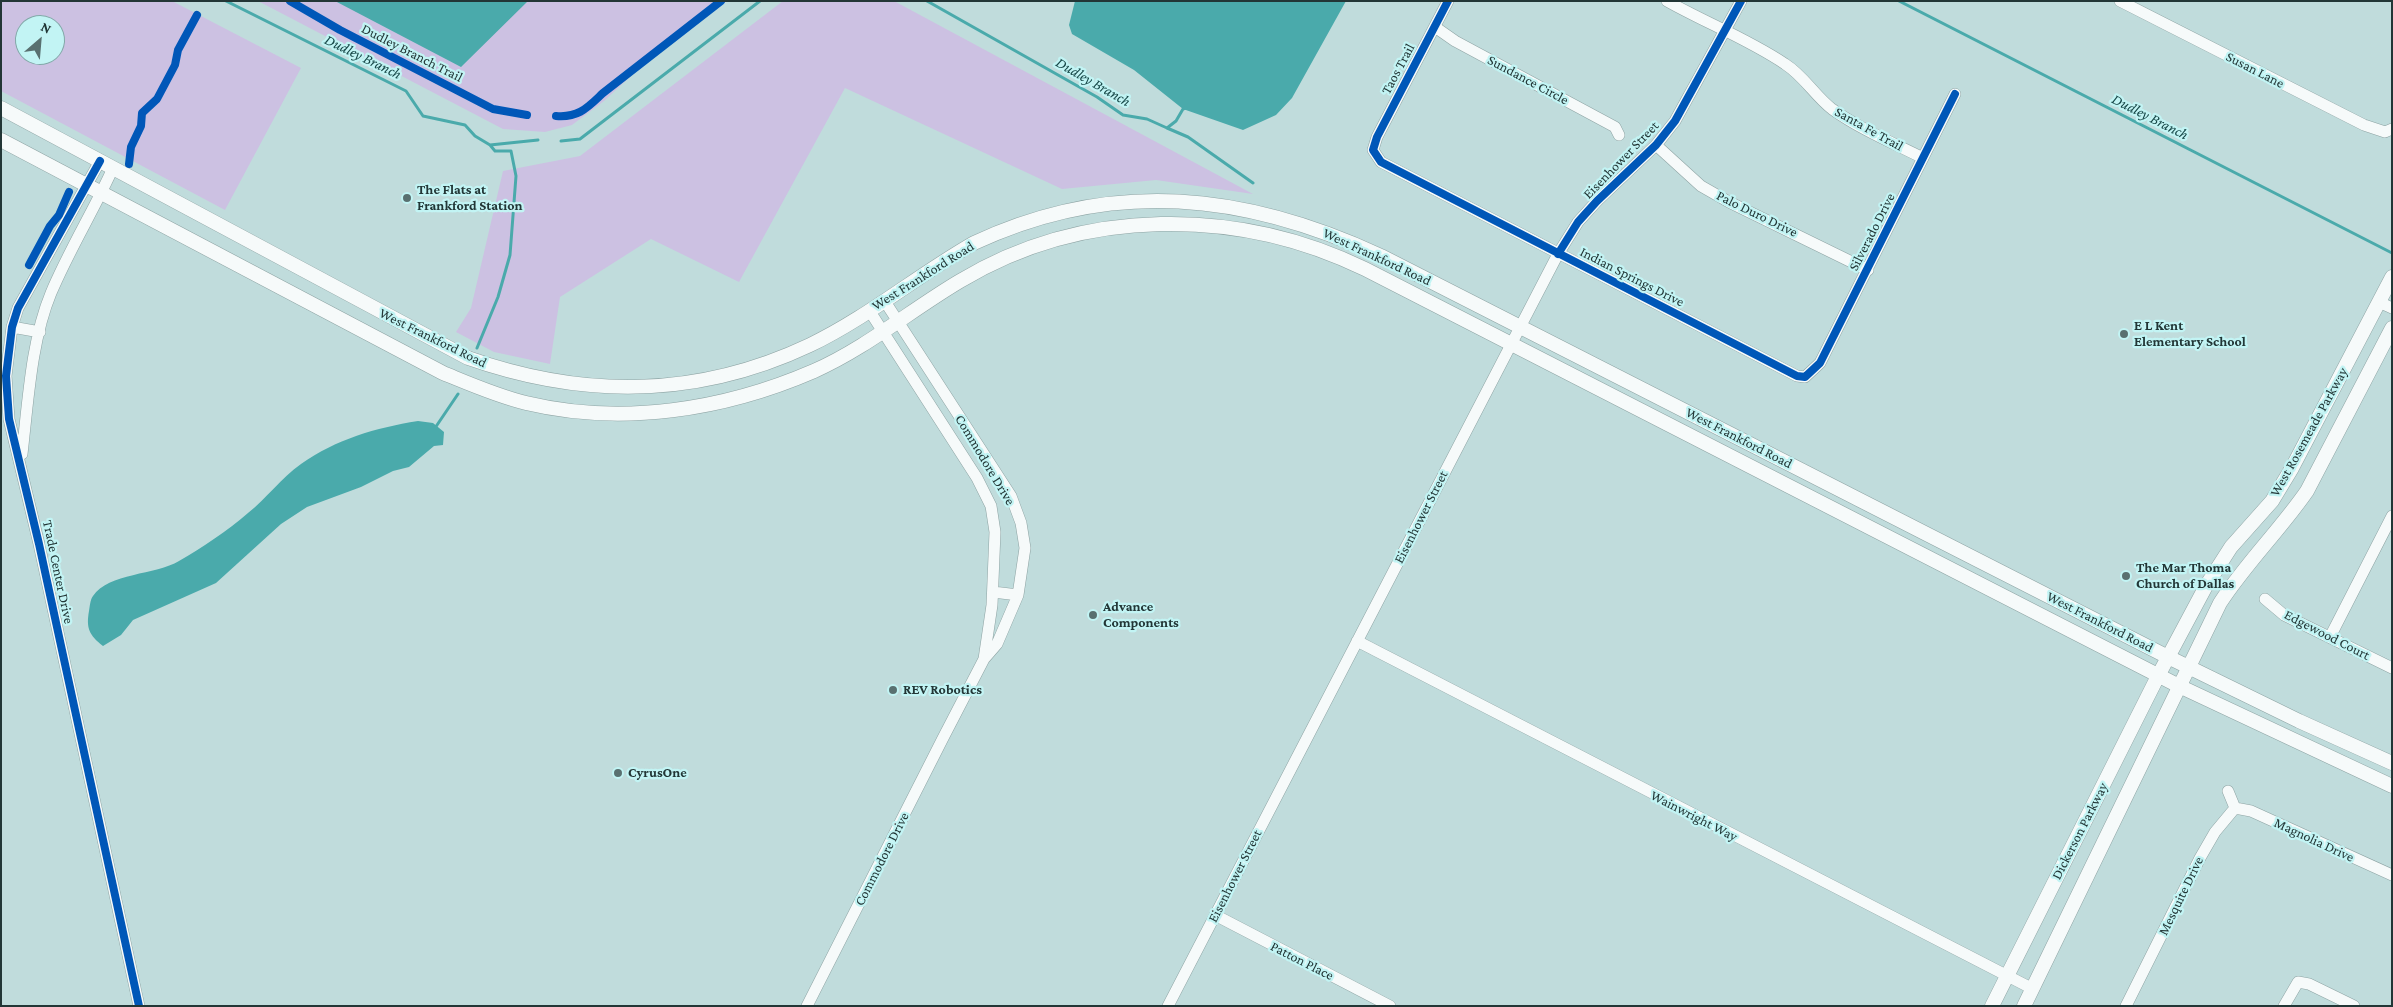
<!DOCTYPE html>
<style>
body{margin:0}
#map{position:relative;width:2393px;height:1007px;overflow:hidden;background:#c0dcdc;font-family:"Crimson Pro",serif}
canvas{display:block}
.frame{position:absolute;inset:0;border:2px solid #223636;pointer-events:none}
.north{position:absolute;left:15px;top:15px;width:50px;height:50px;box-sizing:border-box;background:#c2f4f4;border:1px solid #82a8a8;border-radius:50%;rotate:27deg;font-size:14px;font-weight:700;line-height:20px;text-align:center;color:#223636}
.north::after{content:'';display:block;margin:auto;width:18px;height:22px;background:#597070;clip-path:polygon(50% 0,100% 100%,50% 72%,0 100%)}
</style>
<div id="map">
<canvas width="2393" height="1007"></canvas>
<div class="frame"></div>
<div class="north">N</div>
</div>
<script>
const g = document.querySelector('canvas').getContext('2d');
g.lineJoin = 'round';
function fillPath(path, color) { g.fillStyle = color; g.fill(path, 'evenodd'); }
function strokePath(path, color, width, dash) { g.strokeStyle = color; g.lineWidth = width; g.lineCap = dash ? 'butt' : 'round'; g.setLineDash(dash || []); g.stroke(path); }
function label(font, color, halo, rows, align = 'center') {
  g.font = font + ' "Crimson Pro",serif'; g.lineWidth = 4.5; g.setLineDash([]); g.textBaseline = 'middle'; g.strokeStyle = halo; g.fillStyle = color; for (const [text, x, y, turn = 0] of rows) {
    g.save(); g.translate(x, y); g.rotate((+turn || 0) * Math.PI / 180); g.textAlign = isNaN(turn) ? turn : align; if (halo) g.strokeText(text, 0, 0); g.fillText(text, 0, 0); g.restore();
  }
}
const green = new Path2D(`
 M1 1H172L301 68 225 210 1 91ZM25 25H55V55H25Z
 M258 1H727L645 63 604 101 572 125 545 132 503 129Z
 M783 1H894L1253 194 1156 180 1062 189 845 88 739 282 651 239 560 297 550 364 494 352 456 332 471 308 503 171 580 156Z`);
const water = new Path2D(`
 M335 1H528L461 67Z
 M1075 1H1346L1292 98 1276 115 1243 130 1183 109 1134 70 1072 34 1069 25Z
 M418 421 433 423 444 432 443 445 434 446 409 467 393 471 361 487 307 507 281 524 216 583 133 620 121 635 103 646C89 635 86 628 89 611 90 606 90 600 93 596 108 573 156 575 179 561 203 547 227 531 248 513 267 498 281 478 301 464 337 439 375 428 418 421Z`);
const stream = new Path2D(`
 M226 1 406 91 423 116 465 125 475 136 490 145 538 140
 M927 1 1097 97 1123 115 1147 119 1167 128 1176 121 1183 109 1186 108
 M1899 1 2392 253
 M1167 128 1188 137 1253 183
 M561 141 580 139 760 1
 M477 348 498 297 510 255 516 176 511 151H495L490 145
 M435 428 458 394`);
const minor = new Path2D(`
 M1448 1 1377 137 1373 150 1381 162 1797 376 1805 377 1820 363 1955 94
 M1667 1C1706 23 1748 39 1785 64 1804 76 1815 96 1832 109 1860 129 1893 143 1923 158
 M2120 1 2364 125 2385 132 2392 129
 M1435 27 1455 41 1615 127 1619 135
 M1656 145 1701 186 1729 202 1868 270
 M100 161 18 308 12 327 6 376 9 419 39 544 139 1006
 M2379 302 2392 308
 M869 310 977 478 991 506 995 532 992 605 984 659
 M12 327 40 332
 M22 454C28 403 31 341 51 293 69 250 94 210 113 168
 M993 592 1018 595
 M2265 599 2284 615 2392 668
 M2330 637 2392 516
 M1357 641 2033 989
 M2228 791 2235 808
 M2235 808 2251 811 2392 875
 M1215 915 1390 1006
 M807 1006 942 740 984 659 997 644 1018 595 1025 548 1021 523 1011 496 884 300
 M1168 1006 1558 254 1578 222 1597 201 1656 145 1675 121 1741 1
 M2126 1006 2200 858 2215 832 2235 808
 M2284 1006 2298 982 2309 984 2354 1006`);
const major = new Path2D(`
 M1 108 468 358C585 399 698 398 810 345 868 317 918 275 974 243 1113 178 1245 193 1381 256L2168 657 2299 721 2392 763
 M1 140 443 373C470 384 497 396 526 403 622 426 724 410 814 371 866 348 911 310 960 281 1083 207 1238 207 1365 269L2179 686 2392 786
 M1992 1006 2158 676 2206 586 2231 547 2272 501 2292 468 2392 277
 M2024 1006 2220 603C2246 563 2280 530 2307 491L2392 328`);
const cycleway = new Path2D(`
 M290 1 340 30 493 109 527 115
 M1448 1 1377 137 1373 150 1381 162 1797 376 1805 377 1820 363 1955 94
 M556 116C579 118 588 107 603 93L721 1
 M100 161 18 308 12 327 6 376 9 419 39 544 139 1006
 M129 164 131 147 141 126 142 113 157 99 175 65 178 50 197 15
 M1558 254 1578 222 1597 201 1656 145 1675 121 1741 1
 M29 265 50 226 59 215 69 192`);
const markers = [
 [407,198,5,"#597070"],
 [2124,334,5,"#597070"],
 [2126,576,5,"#597070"],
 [1093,615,5,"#597070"],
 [893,690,5,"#597070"],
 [618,773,5,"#597070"]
];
const streetNames = [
 ["Dudley Branch Trail",412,53,27],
 ["Taos Trail",1398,69,-62],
 ["Susan Lane",2255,70,27],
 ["Sundance Circle",1528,80,28],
 ["Santa Fe Trail",1869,129,29],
 ["Eisenhower Street",1621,160,-46],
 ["Palo Duro Drive",1757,214,26],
 ["Silverado Drive",1872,232,-63],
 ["West Frankford Road",1377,257,25],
 ["West Frankford Road",923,276,-32],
 ["Indian Springs Drive",1632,277,27],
 ["West Frankford Road",433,338,26],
 ["West Rosemeade Parkway",2309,432,-61],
 ["West Frankford Road",1739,438,27],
 ["Commodore Drive",985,460,59],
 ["Eisenhower Street",1421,517,-63],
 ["Trade Center Drive",58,572,78],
 ["West Frankford Road",2100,622,27],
 ["Edgewood Court",2327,635,27],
 ["Wainwright Way",1694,816,27],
 ["Dickerson Parkway",2080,831,-63],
 ["Magnolia Drive",2314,840,25],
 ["Commodore Drive",882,859,-63],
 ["Eisenhower Street",1235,876,-63],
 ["Mesquite Drive",2181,896,-64],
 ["Patton Place",1302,961,27]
];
const poiNames = [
 ["The Flats at",417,190],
 ["Frankford Station",417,206],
 ["E L Kent",2134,326],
 ["Elementary School",2134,342],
 ["The Mar Thoma",2136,568],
 ["Church of Dallas",2136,584],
 ["Advance",1103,607],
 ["Components",1103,623],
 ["REV Robotics",903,690],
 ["CyrusOne",628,773]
];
const waterNames = [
 ["Dudley Branch",363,57,26],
 ["Dudley Branch",1093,82,30],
 ["Dudley Branch",2150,117,27]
];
fillPath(green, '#ccc1e2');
fillPath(water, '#4aaaab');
strokePath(stream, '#4aaaab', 3);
strokePath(minor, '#8da3a3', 12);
strokePath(major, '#8da3a3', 15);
strokePath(minor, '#f6fafa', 11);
strokePath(major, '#f6fafa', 14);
strokePath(cycleway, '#0057b8', 8);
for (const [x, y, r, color] of markers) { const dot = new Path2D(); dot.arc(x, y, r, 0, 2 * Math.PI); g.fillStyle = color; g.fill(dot); strokePath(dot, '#c2f4f4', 2); }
label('14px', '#223636', '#c2f4f4', streetNames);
label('bold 14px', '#223636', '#c2f4f4', poiNames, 'left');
label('italic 15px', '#164747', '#c2f4f4', waterNames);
</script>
